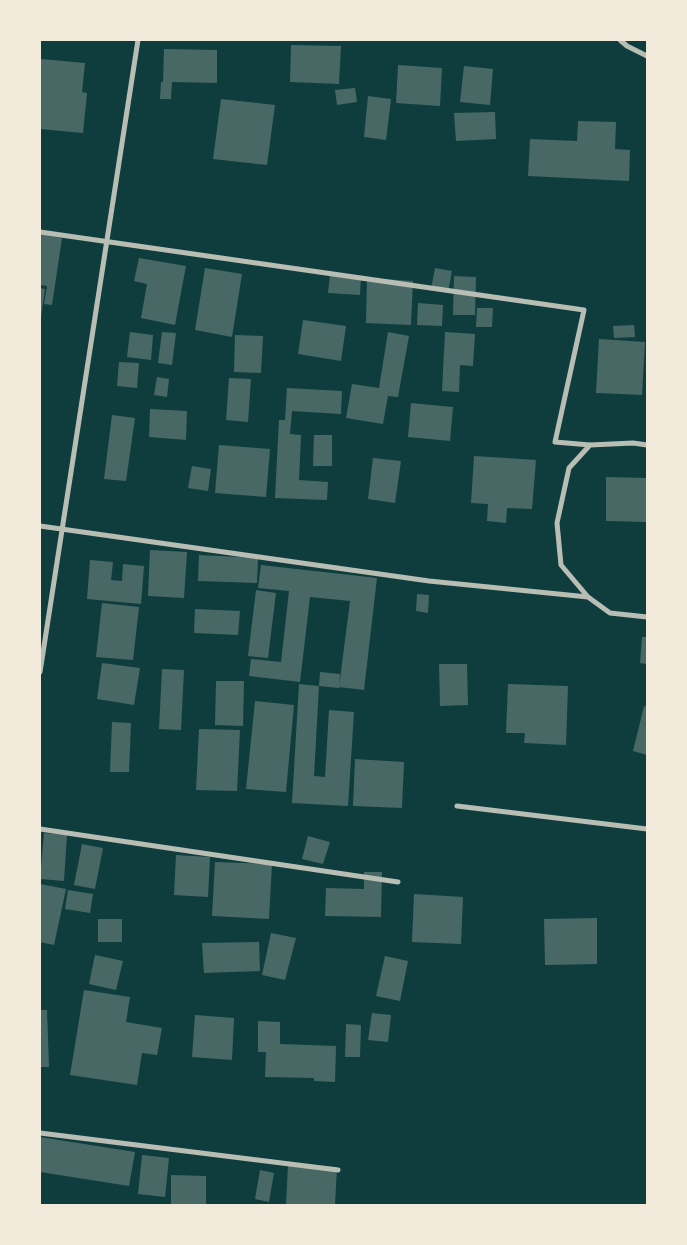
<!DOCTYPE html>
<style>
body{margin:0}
#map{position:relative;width:687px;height:1245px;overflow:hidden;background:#0f3d3e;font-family:Inter,sans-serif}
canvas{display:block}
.frame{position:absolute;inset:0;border:41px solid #f1e9da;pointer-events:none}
</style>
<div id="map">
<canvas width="687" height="1245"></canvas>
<div class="frame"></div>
</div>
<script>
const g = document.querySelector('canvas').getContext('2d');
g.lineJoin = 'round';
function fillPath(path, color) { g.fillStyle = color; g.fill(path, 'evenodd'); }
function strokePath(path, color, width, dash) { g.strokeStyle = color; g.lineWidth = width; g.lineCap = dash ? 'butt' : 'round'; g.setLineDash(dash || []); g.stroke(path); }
const building = new Path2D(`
 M291 45 341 46 339 84 290 82Z
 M164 49 217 50V83L172 82 171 99H160L161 82H163Z
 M41 59 85 63 82 92 87 93 83 133 40 129Z
 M398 65 442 68 440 106 396 103Z
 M464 66 493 69 490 105 460 102Z
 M355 88 357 102 337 105 335 90Z
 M368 96 391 99 386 140 364 137Z
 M221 99 275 105 267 165 213 159Z
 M495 112 496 139 456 141 454 113Z
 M578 121 616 122 615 149 630 150 629 181 528 176 530 139 577 141Z
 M40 234 62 238 52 305 44 304 47 286 40 285Z
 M139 258 186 266 175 325 141 318 147 284 134 281Z
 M205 268 242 274 232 337 195 330Z
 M435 268 452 271 448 292 431 289Z
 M330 275 361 276 360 295 328 293Z
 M454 276 476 277 475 315H453Z
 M367 278 413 281 411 325 366 323Z
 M40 288 45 289 41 317H40Z
 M418 303 443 305 442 326 417 325Z
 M477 308H493L492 327H476Z
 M303 320 346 326 341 361 298 354Z
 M634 325 635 337 614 338 613 326Z
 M130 332 153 335 151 360 127 357Z
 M162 332 176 333 172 365 158 363Z
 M388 332 409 336 398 397 388 396 383 424 346 418 352 384 379 388Z
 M445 332 475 334 473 366 460 365 459 392 442 391Z
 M235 335 263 336 261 373 234 372Z
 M599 339 645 342 642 395 596 393Z
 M119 362 139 363 137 388 117 386Z
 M157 377 169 379 167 397 154 395Z
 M229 378 251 379 248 422 226 420Z
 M287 388 342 391 341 414 292 411 290 434 301 435 299 480 328 482 327 500 275 498 279 420H285Z
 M411 403 453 407 450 441 408 437Z
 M150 409 187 411 186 440 149 437Z
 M112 415 135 418 126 481 104 479Z
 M314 435H332V466H313Z
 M219 445 270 449 266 497 215 493Z
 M474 456 536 460 532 509 507 508 506 523 487 521 488 504 471 503Z
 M373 458 401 461 395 503 368 499Z
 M192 466 211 469 208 491 188 488Z
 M606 477 647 478V522L606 521Z
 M150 550 187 552 184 598 148 596Z
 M199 555 258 558 257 583 198 581Z
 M90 560 113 562 111 580 122 581 123 564 144 566 141 604 87 599Z
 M261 565 377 578 364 690 339 687 350 601 310 597 300 682 249 676 251 659 281 662 289 591 258 588Z
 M256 590 276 593 268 658 248 656Z
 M417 594 429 595 428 613 416 611Z
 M102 603 139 607 133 660 96 657Z
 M195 609 240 611 238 635 194 633Z
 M642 637H647V664L640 663Z
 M102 663 140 668 134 705 97 699Z
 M439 664H467L468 705 440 706Z
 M162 669 184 670 181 730 159 729Z
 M320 672 340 674 339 688 319 686 314 776 325 777 329 710 354 712 348 806 292 803 299 684 319 686Z
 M216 681H244L243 726 215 725Z
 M508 684 568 686 566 745 524 743 525 733H506Z
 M255 701 294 705 286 792 246 789Z
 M644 706 647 707V755L633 751Z
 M112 722 131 723 129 772H110Z
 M199 729 240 730 237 791 196 790Z
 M355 759 404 762 402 808 353 806Z
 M44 833 67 835 64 881 40 879Z
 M308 836 330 842 323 864 302 859Z
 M82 844 103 848 95 889 74 885Z
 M176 855 210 857 208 897 174 895Z
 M215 862 272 864 269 919 212 916Z
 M364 872H382L381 917 325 916 326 888 364 889Z
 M40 884 66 889 54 945 40 942Z
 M68 890 93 894 90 913 65 909Z
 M414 894 463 897 461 944 412 942Z
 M597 918V964L545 965 544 919Z
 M98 919H122V942H98Z
 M271 933 296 938 285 980 262 975Z
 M259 942 260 971 204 973 202 943Z
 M95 955 123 961 116 990 89 984Z
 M385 956 408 961 400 1001 376 996Z
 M84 990 130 997 126 1022 162 1028 157 1055 142 1053 137 1085 70 1075Z
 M40 1010H47L49 1067H40Z
 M372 1013 391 1015 388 1042 368 1040Z
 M195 1015 234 1018 232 1060 192 1057Z
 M258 1021 280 1022V1044L336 1046 335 1082 314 1081V1078L265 1077 266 1052H258Z
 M346 1024 361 1025 360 1057H345Z
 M40 1137 135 1152 129 1186 40 1172Z
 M142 1155 169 1158 165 1197 138 1194Z
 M288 1165 337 1167 335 1205H286Z
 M260 1170 274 1173 269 1202 255 1199Z
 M171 1175 206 1176V1205H171Z`);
const minor = new Path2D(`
 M620 40 627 46 647 56
 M40 232 584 310 555 442 590 445 633 443 647 445
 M590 445 569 468 557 523 561 565 588 597 610 613 647 617
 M40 526 429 581 588 597
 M40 672 138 40
 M457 806 647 829
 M40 829 398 882
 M40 1133 338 1170`);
fillPath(building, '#486865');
strokePath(minor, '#b8beb3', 5);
</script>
